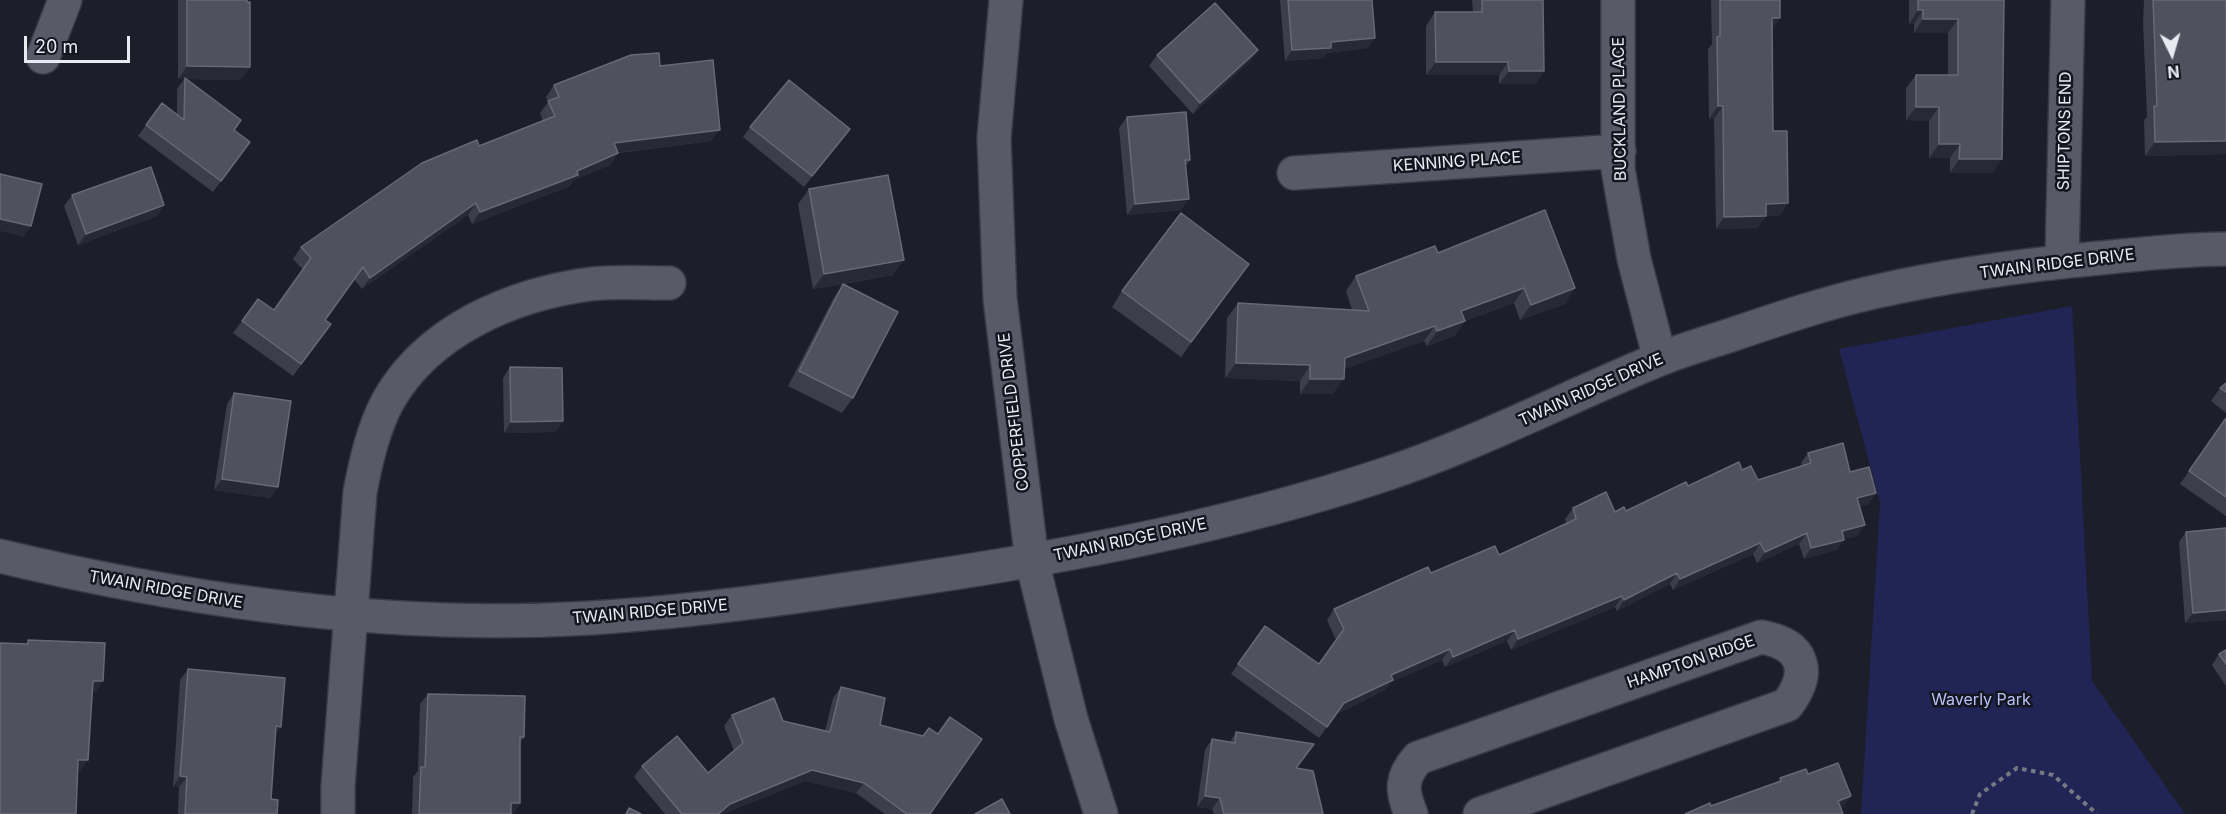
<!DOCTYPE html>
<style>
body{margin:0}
#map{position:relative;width:2226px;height:814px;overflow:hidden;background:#1c1e29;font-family:Inter,sans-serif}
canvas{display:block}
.north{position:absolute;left:2142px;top:24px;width:60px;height:60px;-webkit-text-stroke:4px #13151f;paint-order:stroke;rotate:175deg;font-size:16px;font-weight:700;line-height:24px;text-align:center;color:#e9ebf3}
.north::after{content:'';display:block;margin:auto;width:21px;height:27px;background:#e9ebf3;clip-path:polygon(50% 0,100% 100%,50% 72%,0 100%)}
.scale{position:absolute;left:24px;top:36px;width:106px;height:27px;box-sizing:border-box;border:3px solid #e9ebf3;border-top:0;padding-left:8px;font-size:18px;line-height:21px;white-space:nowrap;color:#e9ebf3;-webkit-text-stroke:4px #13151f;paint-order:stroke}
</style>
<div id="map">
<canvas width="2226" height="814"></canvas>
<div class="north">N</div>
<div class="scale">20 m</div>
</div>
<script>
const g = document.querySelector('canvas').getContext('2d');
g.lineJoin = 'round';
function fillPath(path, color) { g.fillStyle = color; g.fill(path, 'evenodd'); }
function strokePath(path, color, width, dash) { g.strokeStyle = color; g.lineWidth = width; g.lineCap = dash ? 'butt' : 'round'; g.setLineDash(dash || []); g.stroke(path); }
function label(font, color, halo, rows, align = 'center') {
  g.font = font + ' Inter,sans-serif'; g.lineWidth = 5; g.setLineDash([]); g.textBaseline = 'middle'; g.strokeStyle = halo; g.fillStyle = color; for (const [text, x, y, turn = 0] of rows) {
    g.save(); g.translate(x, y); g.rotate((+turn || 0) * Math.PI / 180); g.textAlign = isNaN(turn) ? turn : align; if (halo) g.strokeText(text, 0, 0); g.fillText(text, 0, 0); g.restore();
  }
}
const green = new Path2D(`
 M2072 306 2092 681 2185 814H1861L1880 503 1839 349Z`);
const path = new Path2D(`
 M1972 814 1980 794 2017 768 2053 775 2097 814`);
const minor = new Path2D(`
 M1006 0 994 138 1000 299 1032 561 1071 719 1101 814
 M1618 0V169L1634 259 1660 359
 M43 57 65 0
 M1294 173 1619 151
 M2062 261 2068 0
 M0 556C192 602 393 630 591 618 702 611 812 595 921 578 1076 555 1231 525 1380 476 1475 445 1563 399 1655 361 1679 351 1706 343 1731 335 1778 319 1825 303 1874 292 1948 275 2024 265 2100 258 2142 254 2184 249 2226 249
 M338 814V786L360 492C366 461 373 429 388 401 428 330 513 294 591 284 616 281 643 283 669 283
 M1411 814C1401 790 1401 777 1418 758L1761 637C1803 644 1813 671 1787 705L1480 814`);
const wall = new Path2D(`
 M178 0H247L250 67 240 80 186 79 234 130 242 153 213 192 138 136 162 103 177 114V89L184 79H178Z
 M1280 0H1372L1375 38 1368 48 1327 53 1323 58 1285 61Z
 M1472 0H1543L1544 71 1535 84H1499V75H1426V26L1435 12H1473Z
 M1711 0H1780L1772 30 1773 131 1780 216H1766L1757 228 1716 229 1714 119H1709L1708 49 1712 44Z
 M1909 0H2004L2002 159 1992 173H1950V158H1929V121L1906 120V88L1916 75H1948V33H1914V24H1909Z
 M2144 0H2226V154L2145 156 2144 120 2147 117 2143 23Z
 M1258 50 1250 61 1193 114 1149 66 1157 55Z
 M660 66 711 141 618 153 610 165 574 180 570 186 472 224 468 215 362 289 354 279 325 320 331 324 293 376 233 333 258 299 274 310 303 270 293 259 301 247 479 146 543 121 540 113 548 102 546 97 554 85Z
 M1127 117 1190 160 1186 166 1181 210 1127 215 1119 128Z
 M750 127 842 139 804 187 743 137Z
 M809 189 893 275 844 284 853 398 842 413 788 386 833 299 843 284 813 289 798 204Z
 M72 195 164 205 157 216 78 245 64 206Z
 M1438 253 1565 304 1520 320 1514 303 1465 321 1454 336 1427 346 1424 341 1344 369 1333 394H1300V381L1225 378 1227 318 1238 303 1352 310 1346 291 1356 276Z
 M1238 279 1181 357 1112 307 1122 291Z
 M510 367 563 421 555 432 504 433 503 378Z
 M2226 383V413L2211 401 2220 388Z
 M234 393 278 487 270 498 214 490 227 404Z
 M2226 418V516L2180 484Z
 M1808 453 1850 472 1876 493 1868 504 1860 506 1857 536 1844 539 1837 550 1804 559 1799 544 1757 563 1753 554 1673 590 1670 584 1617 611 1615 607 1511 650 1507 641 1445 667 1442 660 1391 682 1385 690 1337 714 1319 738 1231 674 1265 626 1319 664 1336 640 1327 620 1334 609 1431 573 1499 555 1567 524 1565 519 1573 508 1615 512 1626 511 1688 486 1742 470 1758 480 1802 466 1801 463Z
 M2226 528V620L2185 623 2179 542 2186 532Z
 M2226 650V686L2212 665 2219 654Z
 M188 669 275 735 271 799 277 814H178L179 787H173L180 680Z
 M841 687 880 725 930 814H885L856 793 805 781 723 814H665L634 777 642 766 708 773 734 751 724 726 732 715 783 721 825 731 833 698Z
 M428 694 524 737 520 742V803L513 814H412L413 777 418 771 420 704Z
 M1236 732 1296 768 1323 814H1214L1212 809 1197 807 1205 750 1212 739 1230 742Z`);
const shadedWall = new Path2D(`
 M1918 10H1923L1914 24H1909Z
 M1772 18H1780L1772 30Z
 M1923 19H1958L1948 33H1914Z
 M1375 38 1368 48 1327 53 1323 58 1285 61 1292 50 1331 42Z
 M1258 50 1250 61 1193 114 1200 103Z
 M1436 62H1508L1499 75H1426Z
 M187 66 250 67 240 80 178 79Z
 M1509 71H1544L1535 84H1499Z
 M1718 106H1723L1714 119H1709Z
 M1916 107H1939L1929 121 1906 120Z
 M720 130 711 141 605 154 614 143Z
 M2226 141V154L2145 156 2155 142Z
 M1939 144H1960L1950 158H1929Z
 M618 153 610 165 574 180 570 186 472 224 480 212Z
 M1959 159H2002L1992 173H1950Z
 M1189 199 1181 210 1127 215 1135 204Z
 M476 203 468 215 362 289 370 278Z
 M1788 203 1780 216H1757L1766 204Z
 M164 205 157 216 78 245 86 234Z
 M1766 216 1757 228 1716 229 1724 217Z
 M0 219 31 226 24 237 0 231Z
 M904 260 893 275 813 289 824 274Z
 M1524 288 1514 303 1450 326 1461 311Z
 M1575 288 1565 304 1520 320 1531 305Z
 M1465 321 1454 336 1427 346 1437 331Z
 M1435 326 1424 341 1334 373 1345 358Z
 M1236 363 1310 365 1300 381 1225 378Z
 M1310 379H1344L1333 394H1300Z
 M563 421 555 432 504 433 511 422Z
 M222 479 278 487 270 498 214 490Z
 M1876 493 1868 504 1850 508 1857 498Z
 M1865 525 1857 536 1834 542 1842 531Z
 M1807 533 1799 544 1757 563 1765 552Z
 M1844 540 1837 550 1804 559 1811 548Z
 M1760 543 1753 554 1673 590 1680 579Z
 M1677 573 1670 584 1617 611 1624 600Z
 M1622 596 1615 607 1511 650 1518 639Z
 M2226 610V620L2185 623 2193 613Z
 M1515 630 1507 641 1445 667 1453 657Z
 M1450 649 1442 660 1391 682 1385 690 1337 714 1319 738 1344 703 1391 675Z
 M93 681H103L96 692H86Z
 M276 726 281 727 273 737Z
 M78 760H88L80 771 71 770Z
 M812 770 864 783 856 793 805 781 723 814H718L730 804Z
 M180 776 187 777 179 787H173Z
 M1205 796 1220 798 1212 809 1197 807Z
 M1851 796 1843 807 1830 811 1838 801Z
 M511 803H520L513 814 504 813Z`);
const building = new Path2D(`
 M187 0H247V2H250V67L187 66Z
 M1288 0H1372L1375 38 1331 42V48L1292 50Z
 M1482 0H1543L1544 71H1509L1508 62H1436L1435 12H1482Z
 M1720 0H1780V18H1772L1773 131H1787L1788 203 1766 204V216L1724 217 1723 106H1718L1717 37 1720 36Z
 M1918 0H2004L2002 159H1959L1960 144H1939V107H1916V75H1958V19H1923V10H1918Z
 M2153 0H2226V141L2155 142 2154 106H2157Z
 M1215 3 1258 50 1200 103 1157 55Z
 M659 53 660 66 713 60 720 130 614 143 618 153 577 171 578 175 480 212 476 203 370 278 363 267 325 320 331 324 301 364 242 321 258 299 274 310 311 258 301 247 422 163 477 140 479 146 555 116 548 101 559 97 554 85 631 55Z
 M185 78 241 120 234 130 250 142 221 181 146 125 162 103 184 120Z
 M789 80 850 129 812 176 750 127Z
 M1186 112 1190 160H1185L1189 199 1135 204 1127 117Z
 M151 167 164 205 86 234 72 195Z
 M0 174 42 184 31 226 0 219Z
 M888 175 904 260 824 274 809 189Z
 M1545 210 1575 288 1531 305 1524 288 1461 311 1465 321 1437 331 1435 326 1345 358 1344 379H1310V365L1236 363 1238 303 1369 311 1356 276 1435 246 1438 253Z
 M1181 213 1249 264 1191 342 1122 291Z
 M843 284 898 312 853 398 799 371Z
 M510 367 562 368 563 421 511 422Z
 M2226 383V392L2220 388Z
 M234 393 291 401 278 487 222 479Z
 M2226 418V497L2189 471Z
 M1843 443 1850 472 1869 467 1876 493 1857 498 1865 525 1842 531 1844 540 1811 548 1807 533 1765 552 1760 543 1680 579 1677 573 1624 600 1622 596 1518 639 1515 630 1453 657 1450 649 1391 675 1393 680 1344 703 1327 727 1238 664 1265 626 1319 664 1344 629 1334 609 1428 567 1431 573 1495 546 1499 555 1576 519 1573 508 1606 492 1615 512 1624 507 1626 511 1686 482 1688 486 1739 462 1742 470 1751 466 1758 480 1811 463 1808 453Z
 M2226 528V610L2193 613 2186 532Z
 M28 640 105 643 103 681H93L88 760H78L76 814H0V643L28 644Z
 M2226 650V664L2219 654Z
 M188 669 285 678 281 727 276 726 271 799 278 800 277 814H185L187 777 180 776Z
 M841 687 885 698 880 725 923 736 929 728 938 734 950 717 982 739 930 814H907L864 783 812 770 730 804 718 814H682L642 766 677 736 708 773 743 743 732 715 774 698 783 721 830 732Z
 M428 694 525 696 524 737H520V803H511V814H419L421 767H425Z
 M1236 732 1314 744 1296 768 1313 771 1323 814H1224L1220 798 1205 796 1212 739 1235 743Z
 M1838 763 1851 796 1838 801 1843 814H1685L1710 803 1711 806 1781 781 1780 778 1806 769 1808 774Z
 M1002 799 1010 814H975Z
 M629 808 641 814H626Z`);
const streetNames = [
 ["BUCKLAND PLACE",1620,109,-91],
 ["SHIPTONS END",2065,131,-89],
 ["KENNING PLACE",1457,162,-4],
 ["TWAIN RIDGE DRIVE",2057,264,-7],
 ["TWAIN RIDGE DRIVE",1591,390,-24],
 ["COPPERFIELD DRIVE",1014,412,-97],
 ["TWAIN RIDGE DRIVE",1130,540,-12],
 ["TWAIN RIDGE DRIVE",166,590,10],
 ["TWAIN RIDGE DRIVE",650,612,-5],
 ["HAMPTON RIDGE",1691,662,-19]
];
const parkNames = [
 ["Waverly Park",1981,700]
];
fillPath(green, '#212555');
strokePath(minor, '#393a43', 36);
strokePath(path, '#777982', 4, [4.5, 4.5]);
strokePath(minor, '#585b67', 33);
fillPath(wall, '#3c3e4a');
fillPath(shadedWall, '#272935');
fillPath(building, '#4f515c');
strokePath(building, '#676974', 1.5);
label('16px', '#e9ebf3', '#13151f', streetNames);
label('16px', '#b8c2f8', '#13151f', parkNames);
</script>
